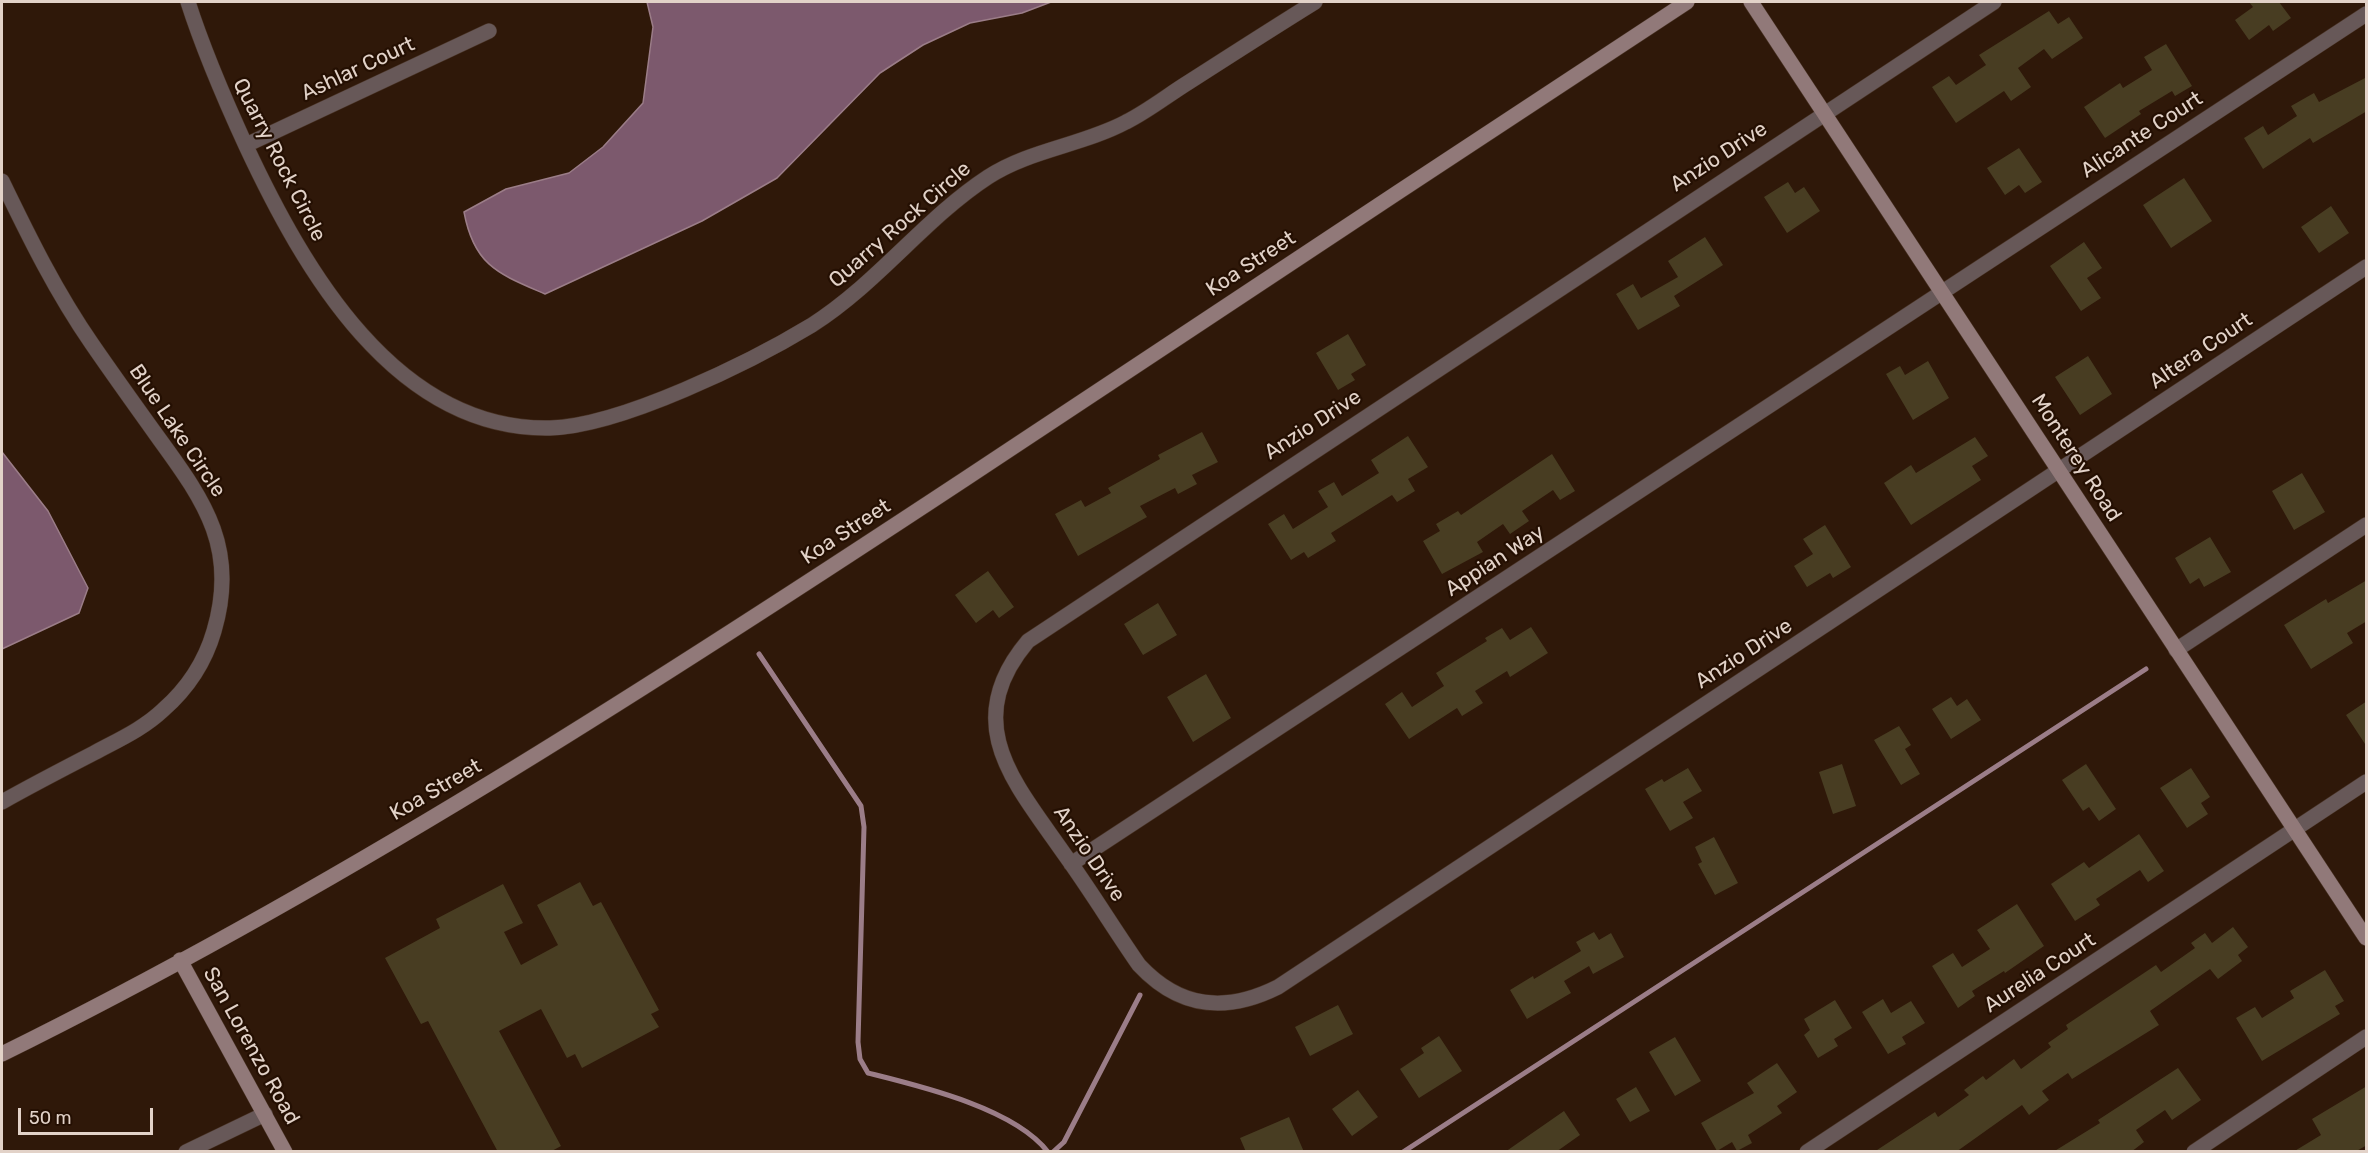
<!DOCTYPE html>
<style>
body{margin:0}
#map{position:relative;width:2368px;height:1153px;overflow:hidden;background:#2f1809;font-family:Rubik,sans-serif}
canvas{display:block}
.frame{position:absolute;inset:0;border:3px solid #e2d2c8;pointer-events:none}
.scale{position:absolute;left:18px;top:1108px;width:135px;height:27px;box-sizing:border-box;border:3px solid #e2d2c8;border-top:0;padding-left:8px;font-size:18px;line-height:21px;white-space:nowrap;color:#e2d2c8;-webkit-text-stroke:4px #240f02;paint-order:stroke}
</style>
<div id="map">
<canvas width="2368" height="1153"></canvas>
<div class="frame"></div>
<div class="scale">50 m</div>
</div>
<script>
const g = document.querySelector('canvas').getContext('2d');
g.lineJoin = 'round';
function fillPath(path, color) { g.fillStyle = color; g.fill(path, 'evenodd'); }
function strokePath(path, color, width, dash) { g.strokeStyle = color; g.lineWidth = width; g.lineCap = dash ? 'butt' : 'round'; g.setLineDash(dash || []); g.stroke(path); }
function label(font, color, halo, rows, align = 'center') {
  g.font = font + ' Rubik,sans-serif'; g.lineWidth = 4.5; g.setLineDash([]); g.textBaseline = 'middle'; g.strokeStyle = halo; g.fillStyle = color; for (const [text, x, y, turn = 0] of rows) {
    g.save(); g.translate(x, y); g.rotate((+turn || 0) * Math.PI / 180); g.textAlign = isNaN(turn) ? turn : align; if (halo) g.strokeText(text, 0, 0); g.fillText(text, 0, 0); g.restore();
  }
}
const water = new Path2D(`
 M647 2H1051L1022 13 970 23 923 45 880 73 777 178 702 221 545 294C499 274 474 266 464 212L506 189 569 173 603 147 643 103 653 27Z
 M2 452 48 511 88 588 79 613 2 649Z`);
const stream = new Path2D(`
 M759 654 861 806 864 827 858 1042 860 1059 868 1073C920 1086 1014 1108 1048 1152
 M1053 1152 1064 1142 1140 995
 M1403 1152 2146 669`);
const building = new Path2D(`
 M2249 2H2279L2291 18 2273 31 2269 25 2249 40 2235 20 2253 7Z
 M2049 11 2058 24 2069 17 2083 38 2052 59 2044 49 2018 68 2031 87 2011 101 2004 91 1956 123 1932 87 1949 76 1956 85 1986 65 1979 55Z
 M2166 44 2192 86 2175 96 2172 91 2139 111 2141 114 2105 138 2084 107 2120 83 2123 88 2152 70 2144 57Z
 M2367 77V111L2313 143 2310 138 2263 169 2244 138 2263 126 2268 135 2297 116 2291 106 2314 93 2319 102Z
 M2019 148 2042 182 2025 193 2019 185 2005 195 1987 168Z
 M2184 178 2212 221 2171 248 2143 205Z
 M1788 182 1795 193 1804 187 1820 211 1787 233 1764 197Z
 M2331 206 2349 233 2319 253 2301 227Z
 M1705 237 1723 265 1674 296 1680 306 1638 330 1616 294 1633 284 1641 298 1678 277 1668 261Z
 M2084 242 2102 268 2087 278 2101 298 2081 311 2050 266Z
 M1348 334 1366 365 1351 374 1355 380 1338 390 1316 353Z
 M2088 356 2112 394 2080 415 2055 377Z
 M1928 361 1949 398 1913 420 1886 374 1900 366 1905 375Z
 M1202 432 1218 462 1192 475 1197 484 1178 494 1175 488 1140 506 1147 517 1078 556 1055 514 1081 500 1085 507 1111 493 1108 488 1160 459 1158 455Z
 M1408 436 1428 467 1408 479 1415 491 1397 502 1392 495 1331 533 1336 541 1308 558 1304 552 1291 560 1268 524 1284 514 1293 529 1328 507 1318 491 1334 482 1342 496 1379 473 1371 460Z
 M1975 437 1988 456 1972 466 1981 480 1911 525 1884 483 1911 465 1916 473Z
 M1552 454 1575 491 1560 500 1553 490 1522 511 1529 521 1510 534 1503 524 1477 542 1483 552 1442 574 1423 541 1440 531 1436 524 1458 511 1461 515Z
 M2302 473 2325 512 2294 530 2272 491Z
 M1825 525 1851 567 1833 578 1830 573 1807 587 1794 566 1813 554 1803 539Z
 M2210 537 2231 572 2204 587 2199 578 2190 584 2175 558Z
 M988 571 1014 607 999 618 993 610 976 623 955 595Z
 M2367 580V621L2347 633 2353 643 2311 669 2284 625 2326 599 2328 603Z
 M1158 603 1177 635 1143 655 1124 624Z
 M1531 627 1548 653 1510 677 1507 671 1475 691 1483 703 1462 716 1457 708 1409 739 1385 704 1402 692 1412 707 1444 686 1436 673 1487 641 1485 638 1502 628 1510 640Z
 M1206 674 1231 718 1193 742 1167 697Z
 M1951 697 1957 706 1967 699 1981 720 1951 739 1932 709Z
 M2367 701V747L2346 715Z
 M1899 726 1911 745 1905 749 1920 774 1901 785 1874 740Z
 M1842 764 1856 806 1833 814 1819 772Z
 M2086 764 2116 809 2099 821 2089 807 2083 811 2062 780Z
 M1688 768 1702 791 1683 802 1693 818 1670 831 1645 789 1662 779 1664 782Z
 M2191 768 2210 797 2201 803 2208 814 2187 828 2160 788Z
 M2139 834 2164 871 2148 882 2140 870 2096 899 2100 905 2075 921 2051 884 2084 862 2089 868Z
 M1714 837 1738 883 1715 895 1698 864 1702 862 1695 847Z
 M580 882 593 906 601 902 659 1010 651 1014 659 1027 582 1068 575 1054 567 1058 541 1009 499 1031 561 1146 550 1152H498L428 1021 421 1024 385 958 440 928 436 919 503 884 523 923 504 932 521 965 558 945 537 905Z
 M2017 904 2044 946 2005 973 2004 971 1972 991 1975 996 1958 1008 1932 966 1953 953 1962 967 1990 949 1977 930Z
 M2233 927 2248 947 2238 955 2242 961 2218 979 2210 969 2150 1011 2159 1025 2072 1079 2068 1073 2042 1091 2049 1100 2029 1115 2022 1105 1956 1152H1874L1935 1112 1938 1117 1969 1095 1964 1090 1983 1076 1986 1080 2014 1059 2021 1069 2051 1047 2048 1043 2068 1029 2066 1025 2156 965 2161 972 2195 948 2191 943 2205 933 2212 943Z
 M1594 932 1599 940 1611 933 1624 957 1593 974 1589 966 1564 981 1571 993 1527 1019 1510 990 1533 976 1534 979 1581 951 1576 942Z
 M2325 970 2344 1001 2335 1006 2340 1014 2262 1061 2236 1018 2255 1007 2262 1018 2294 998 2290 991Z
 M1883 999 1891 1013 1911 1001 1925 1023 1902 1037 1906 1044 1888 1054 1862 1012Z
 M1835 1000 1852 1028 1834 1039 1838 1046 1818 1058 1804 1035 1810 1030 1804 1019Z
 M1338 1005 1353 1034 1310 1056 1295 1027Z
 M1439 1036 1462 1071 1419 1098 1400 1069 1424 1053 1421 1048Z
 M1675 1037 1701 1081 1675 1096 1649 1052Z
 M1777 1063 1797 1092 1777 1106 1782 1113 1748 1135 1752 1143 1737 1151 1732 1142 1717 1151 1701 1123 1754 1093 1747 1083Z
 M2178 1068 2201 1100 2172 1120 2165 1110 2136 1130 2144 1142 2131 1152H2053L2100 1123 2098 1120Z
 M2367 1086V1145L2355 1152H2293L2321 1135 2312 1119Z
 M1636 1087 1650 1111 1630 1122 1616 1099Z
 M1358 1090 1378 1117 1352 1136 1332 1109Z
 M1564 1111 1580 1135 1556 1152H1505Z
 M1289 1117 1304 1152H1246L1240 1138Z`);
const street = new Path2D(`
 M188 2C204 52 224 98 246 146 303 268 395 431 550 428 621 426 751 362 812 325 879 282 924 219 988 177 1029 150 1083 145 1126 122 1148 111 1168 95 1189 82 1231 55 1273 28 1315 2
 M1994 2 1028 641C958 724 1016 784 1065 855 1091 891 1114 929 1139 965 1180 1009 1226 1013 1278 987L2366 267
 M246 145 489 31
 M2 181C29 237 56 292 92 344 114 376 137 408 160 440 206 503 238 550 214 631 205 662 187 689 163 710 143 729 118 740 94 753 63 769 32 785 2 802
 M2176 650 2366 525
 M1071 864 2366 14
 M186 1152 265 1114
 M1807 1152 2366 782
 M2194 1152 2366 1037`);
const secondary = new Path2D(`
 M1751 2 2366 938
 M180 960 285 1152
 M2 1054C336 889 651 686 962 481 1203 321 1445 161 1687 2`);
const streetNames = [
 ["Ashlar Court",358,69,-25],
 ["Alicante Court",2142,135,-33],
 ["Anzio Drive",1719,157,-33],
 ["Quarry Rock Circle",279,160,63],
 ["Quarry Rock Circle",900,225,-41],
 ["Koa Street",1251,264,-33],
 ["Altera Court",2201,351,-34],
 ["Anzio Drive",1313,425,-33],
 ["Blue Lake Circle",177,431,56],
 ["Monterey Road",2076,458,57],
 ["Koa Street",846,532,-33],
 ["Appian Way",1495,561,-33],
 ["Anzio Drive",1744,654,-33],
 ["Koa Street",436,790,-30],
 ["Anzio Drive",1089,854,56],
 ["Aurelia Court",2040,973,-33],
 ["San Lorenzo Road",251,1046,61]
];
fillPath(water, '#7c596d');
strokePath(water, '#9b7d88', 1.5);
strokePath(stream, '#9b7d88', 5);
fillPath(building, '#483d22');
strokePath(street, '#483224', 16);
strokePath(secondary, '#483224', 16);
strokePath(street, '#675858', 15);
strokePath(secondary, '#917979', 15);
label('21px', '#e2d2c8', '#240f02', streetNames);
</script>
